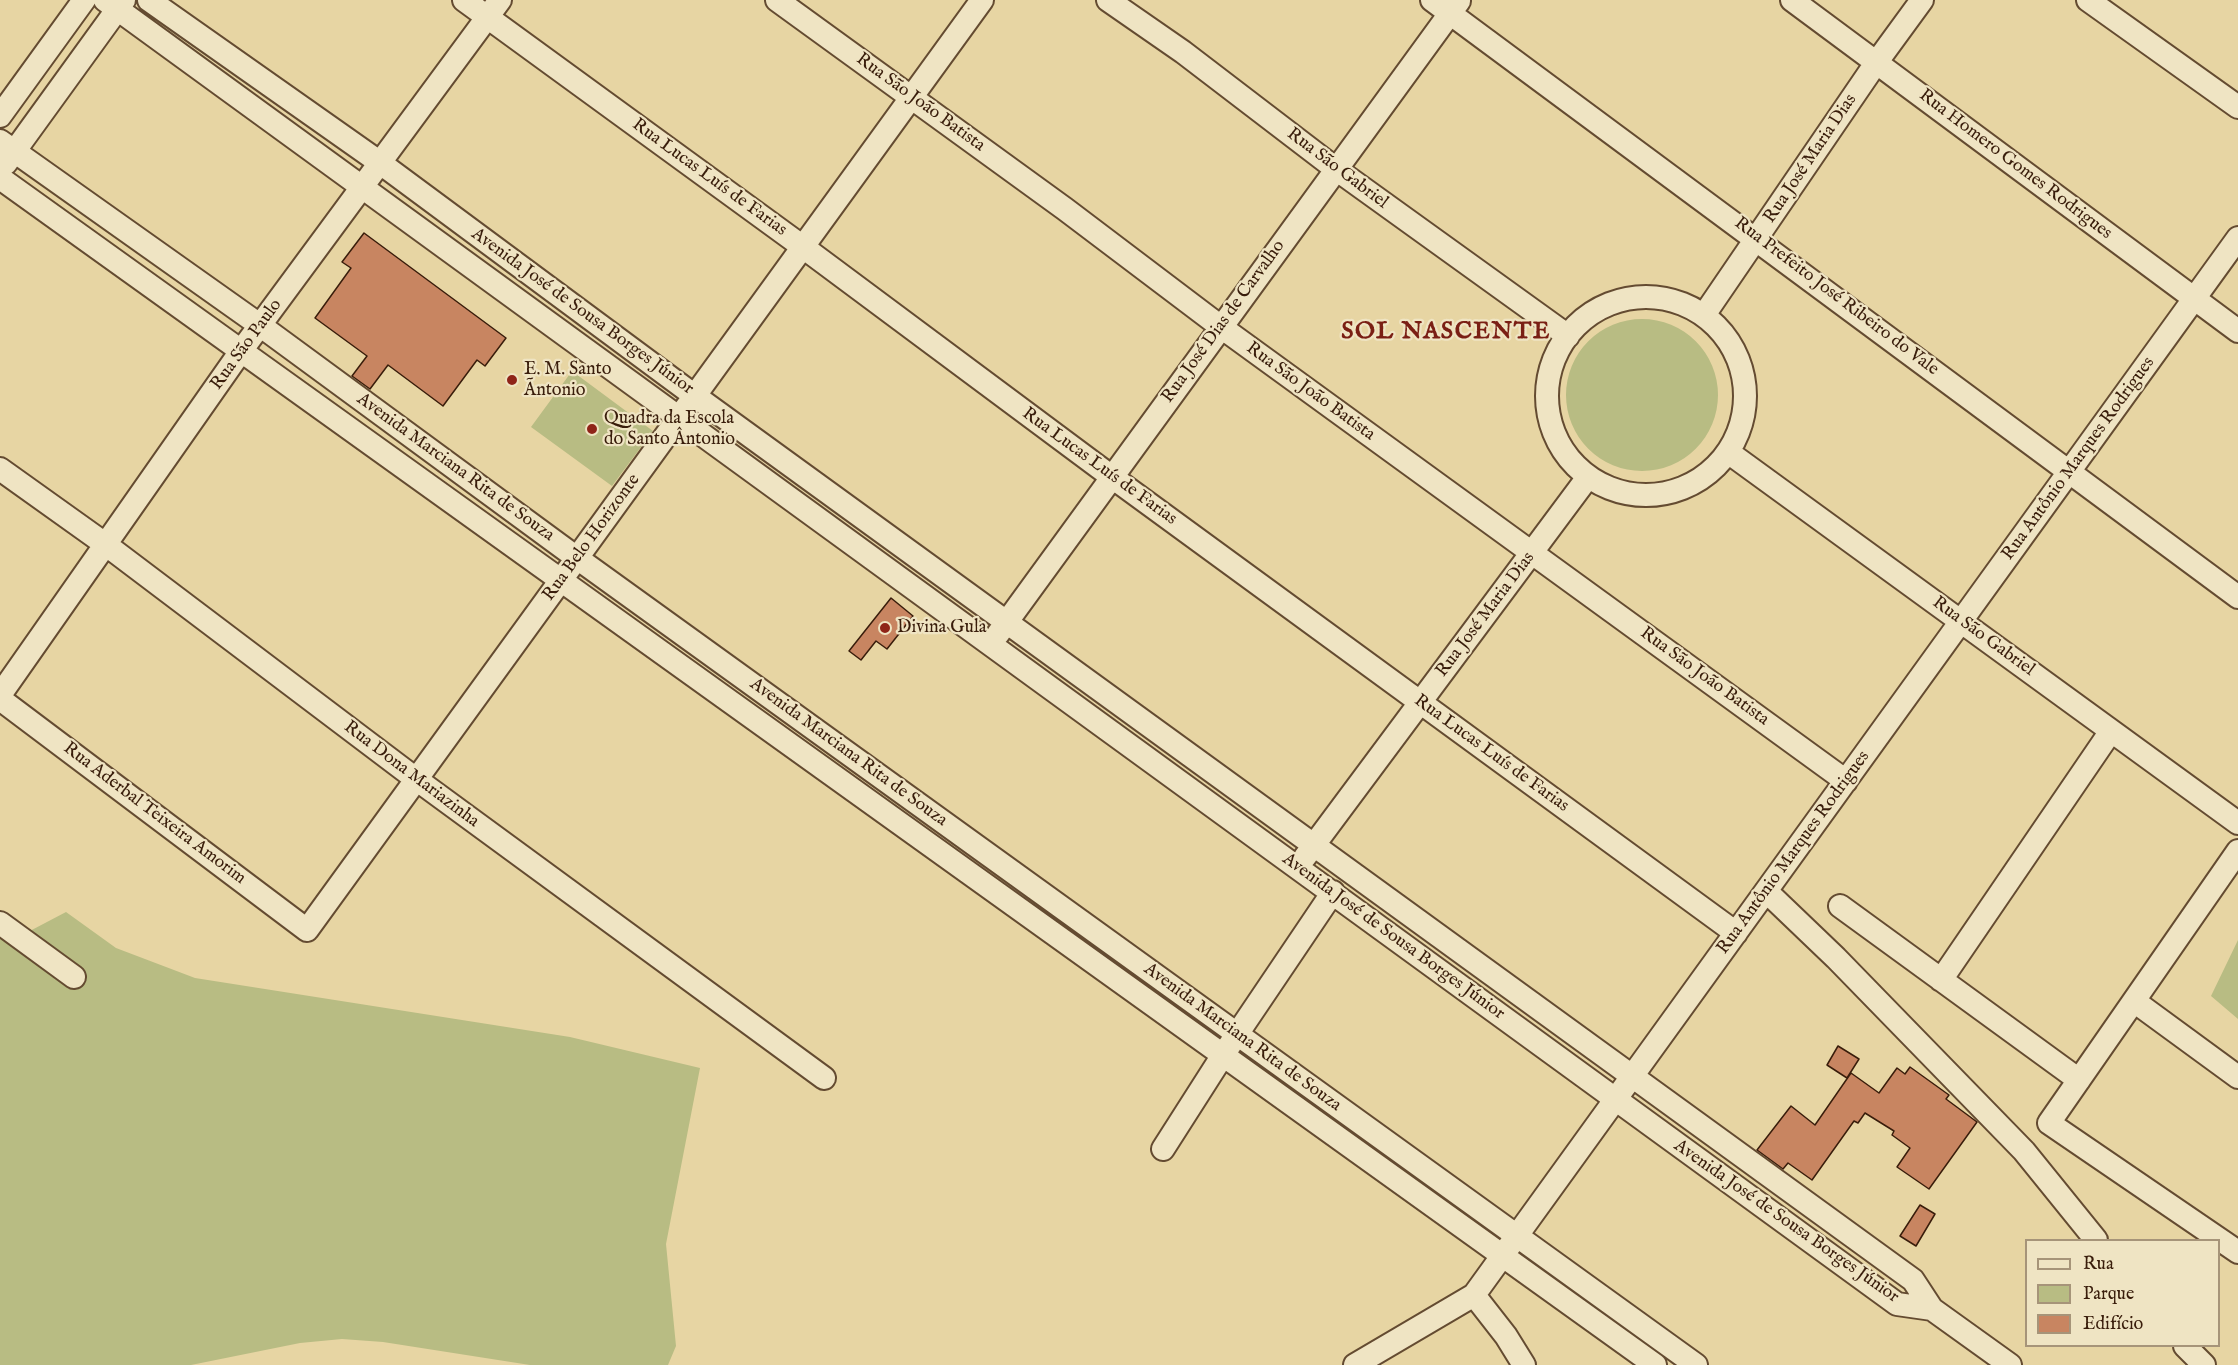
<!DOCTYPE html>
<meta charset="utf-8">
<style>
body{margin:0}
#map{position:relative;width:2238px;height:1365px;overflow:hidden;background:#e7d5a3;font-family:"IM FELL English",serif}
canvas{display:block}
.legend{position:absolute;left:2025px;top:1239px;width:195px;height:108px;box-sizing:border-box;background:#efe4c3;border:2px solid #a69479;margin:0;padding:8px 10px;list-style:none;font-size:18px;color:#391d0b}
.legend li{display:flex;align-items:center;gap:12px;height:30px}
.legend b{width:30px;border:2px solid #a69479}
</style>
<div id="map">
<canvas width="2238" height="1365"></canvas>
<ul class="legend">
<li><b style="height:8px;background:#efe4c3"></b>Rua</li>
<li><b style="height:16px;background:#b8bc83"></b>Parque</li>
<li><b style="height:16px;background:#c88561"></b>Edifício</li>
</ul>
</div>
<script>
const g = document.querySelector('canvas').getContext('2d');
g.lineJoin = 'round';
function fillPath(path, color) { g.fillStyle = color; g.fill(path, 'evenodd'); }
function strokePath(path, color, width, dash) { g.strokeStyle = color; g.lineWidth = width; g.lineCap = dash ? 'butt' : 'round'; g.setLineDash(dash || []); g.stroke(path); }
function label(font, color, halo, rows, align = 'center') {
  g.font = font + ' "IM FELL English",serif'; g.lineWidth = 4.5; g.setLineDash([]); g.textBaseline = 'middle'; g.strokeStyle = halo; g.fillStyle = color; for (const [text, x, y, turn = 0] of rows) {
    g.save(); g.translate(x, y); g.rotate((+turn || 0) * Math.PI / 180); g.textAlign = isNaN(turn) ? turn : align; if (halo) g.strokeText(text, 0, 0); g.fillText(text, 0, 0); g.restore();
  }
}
const green = new Path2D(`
 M1566 395a76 76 0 1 1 152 0a76 76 0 1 1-152 0Z
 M572 371 653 431 612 486 531 427Z
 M66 912 116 948 195 978 570 1037 700 1068 666 1244 676 1346 668 1365H530L383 1342 342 1339 300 1343 191 1365H0V938L7 943Z
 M2238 940V1019L2211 996Z`);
const building = new Path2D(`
 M364 233 506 338 485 366 477 360 443 406 388 365 370 389 352 376 367 356 315 318 351 268 342 262Z
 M891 598 913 616 887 649 876 641 861 660 849 651Z
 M1838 1046 1859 1059 1847 1078 1827 1065Z
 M1910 1067 1949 1095 1946 1099 1977 1122 1929 1189 1897 1167 1910 1148 1892 1135 1894 1131 1865 1113 1858 1123 1854 1121 1812 1180 1788 1163 1783 1169 1757 1150 1791 1106 1815 1125 1851 1073 1879 1093 1897 1068 1905 1074Z
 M1920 1205 1935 1214 1916 1246 1900 1236Z`);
const minor = new Path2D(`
 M105 0 1897 1304 1932 1309
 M149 0 379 162 695 396 1913 1280 1932 1309 2010 1365
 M464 0 803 247 1112 477 1736 933
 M777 0 1065 209 1221 327 1846 781
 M1108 0 1183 52 1336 169 1568 336
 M1432 0 2238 597
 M1792 0 2238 331
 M2088 0 2238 107
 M0 116 84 0
 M0 141 261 326 577 558 1696 1365
 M6 163 124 0
 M0 178 1655 1365
 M1547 396a99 99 0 1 1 198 0a99 99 0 1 1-198 0Z
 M1704 315 1876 63 1922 0
 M1728 452 2238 823
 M0 469 105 544 416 779 824 1078
 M998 634 1459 1
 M0 695 241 351 500 0
 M0 699 307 930 982 0
 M2238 851 2049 1123 2238 1252
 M1305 857 1588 477
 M1766 891 1836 958 2024 1151 2096 1240
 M1840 906 2079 1080
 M0 923 74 977
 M1941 980 2111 731
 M2134 1001 2238 1077
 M1163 1149 1223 1055 1333 892
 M1474 1295 1506 1336 1524 1365
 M2185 1346 2204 1365
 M1355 1365 1474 1295 2238 238`);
const markers = [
 [512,380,6,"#8f2418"],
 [592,429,6,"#8f2418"],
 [885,628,6,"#8f2418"]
];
const streetNames = [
 ["Rua São João Batista",920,103,36],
 ["Rua José Maria Dias",1811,159,-56],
 ["Rua Homero Gomes Rodrigues",2015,165,37],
 ["Rua São Gabriel",1337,169,37],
 ["Rua Lucas Luís de Farias",709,178,36],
 ["Rua Prefeito José Ribeiro do Vale",1836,297,37],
 ["Avenida José de Sousa Borges Júnior",582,312,36],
 ["Rua José Dias de Carvalho",1224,322,-54],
 ["Rua São Paulo",247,345,-54],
 ["Rua São João Batista",1310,392,36],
 ["Rua Antônio Marques Rodrigues",2079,459,-54],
 ["Rua Lucas Luís de Farias",1099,467,36],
 ["Avenida Marciana Rita de Souza",455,468,36],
 ["Rua Belo Horizonte",592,538,-54],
 ["Rua José Maria Dias",1486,615,-53],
 ["Rua São Gabriel",1983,637,36],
 ["Rua São João Batista",1704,677,36],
 ["Avenida Marciana Rita de Souza",848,753,36],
 ["Rua Lucas Luís de Farias",1491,754,36],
 ["Rua Dona Mariazinha",411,775,37],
 ["Rua Aderbal Teixeira Amorim",154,814,37],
 ["Rua Antônio Marques Rodrigues",1794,853,-54],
 ["Avenida José de Sousa Borges Júnior",1393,937,36],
 ["Avenida Marciana Rita de Souza",1242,1038,36],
 ["Avenida José de Sousa Borges Júnior",1786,1222,35]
];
const poiNames = [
 ["E. M. Santo",524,370],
 ["Ãntonio",524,391],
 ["Quadra da Escola",604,419],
 ["do Santo Ântonio",604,440],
 ["Divina Gula",897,628]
];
const districtNames = [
 ["SOL NASCENTE",1446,333]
];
fillPath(green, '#b8bc83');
fillPath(building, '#c88561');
strokePath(building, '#391d0b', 1.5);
strokePath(minor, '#644b31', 26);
strokePath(minor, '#efe4c3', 22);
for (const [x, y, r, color] of markers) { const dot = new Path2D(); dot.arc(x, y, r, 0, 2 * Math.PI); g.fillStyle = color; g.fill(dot); strokePath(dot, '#efe4c3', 2); }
label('18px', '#391d0b', '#efe4c3', streetNames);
label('18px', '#391d0b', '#efe4c3', poiNames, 'left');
g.letterSpacing = '1.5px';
label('bold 24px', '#7a1f14', '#efe4c3', districtNames);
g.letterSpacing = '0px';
</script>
